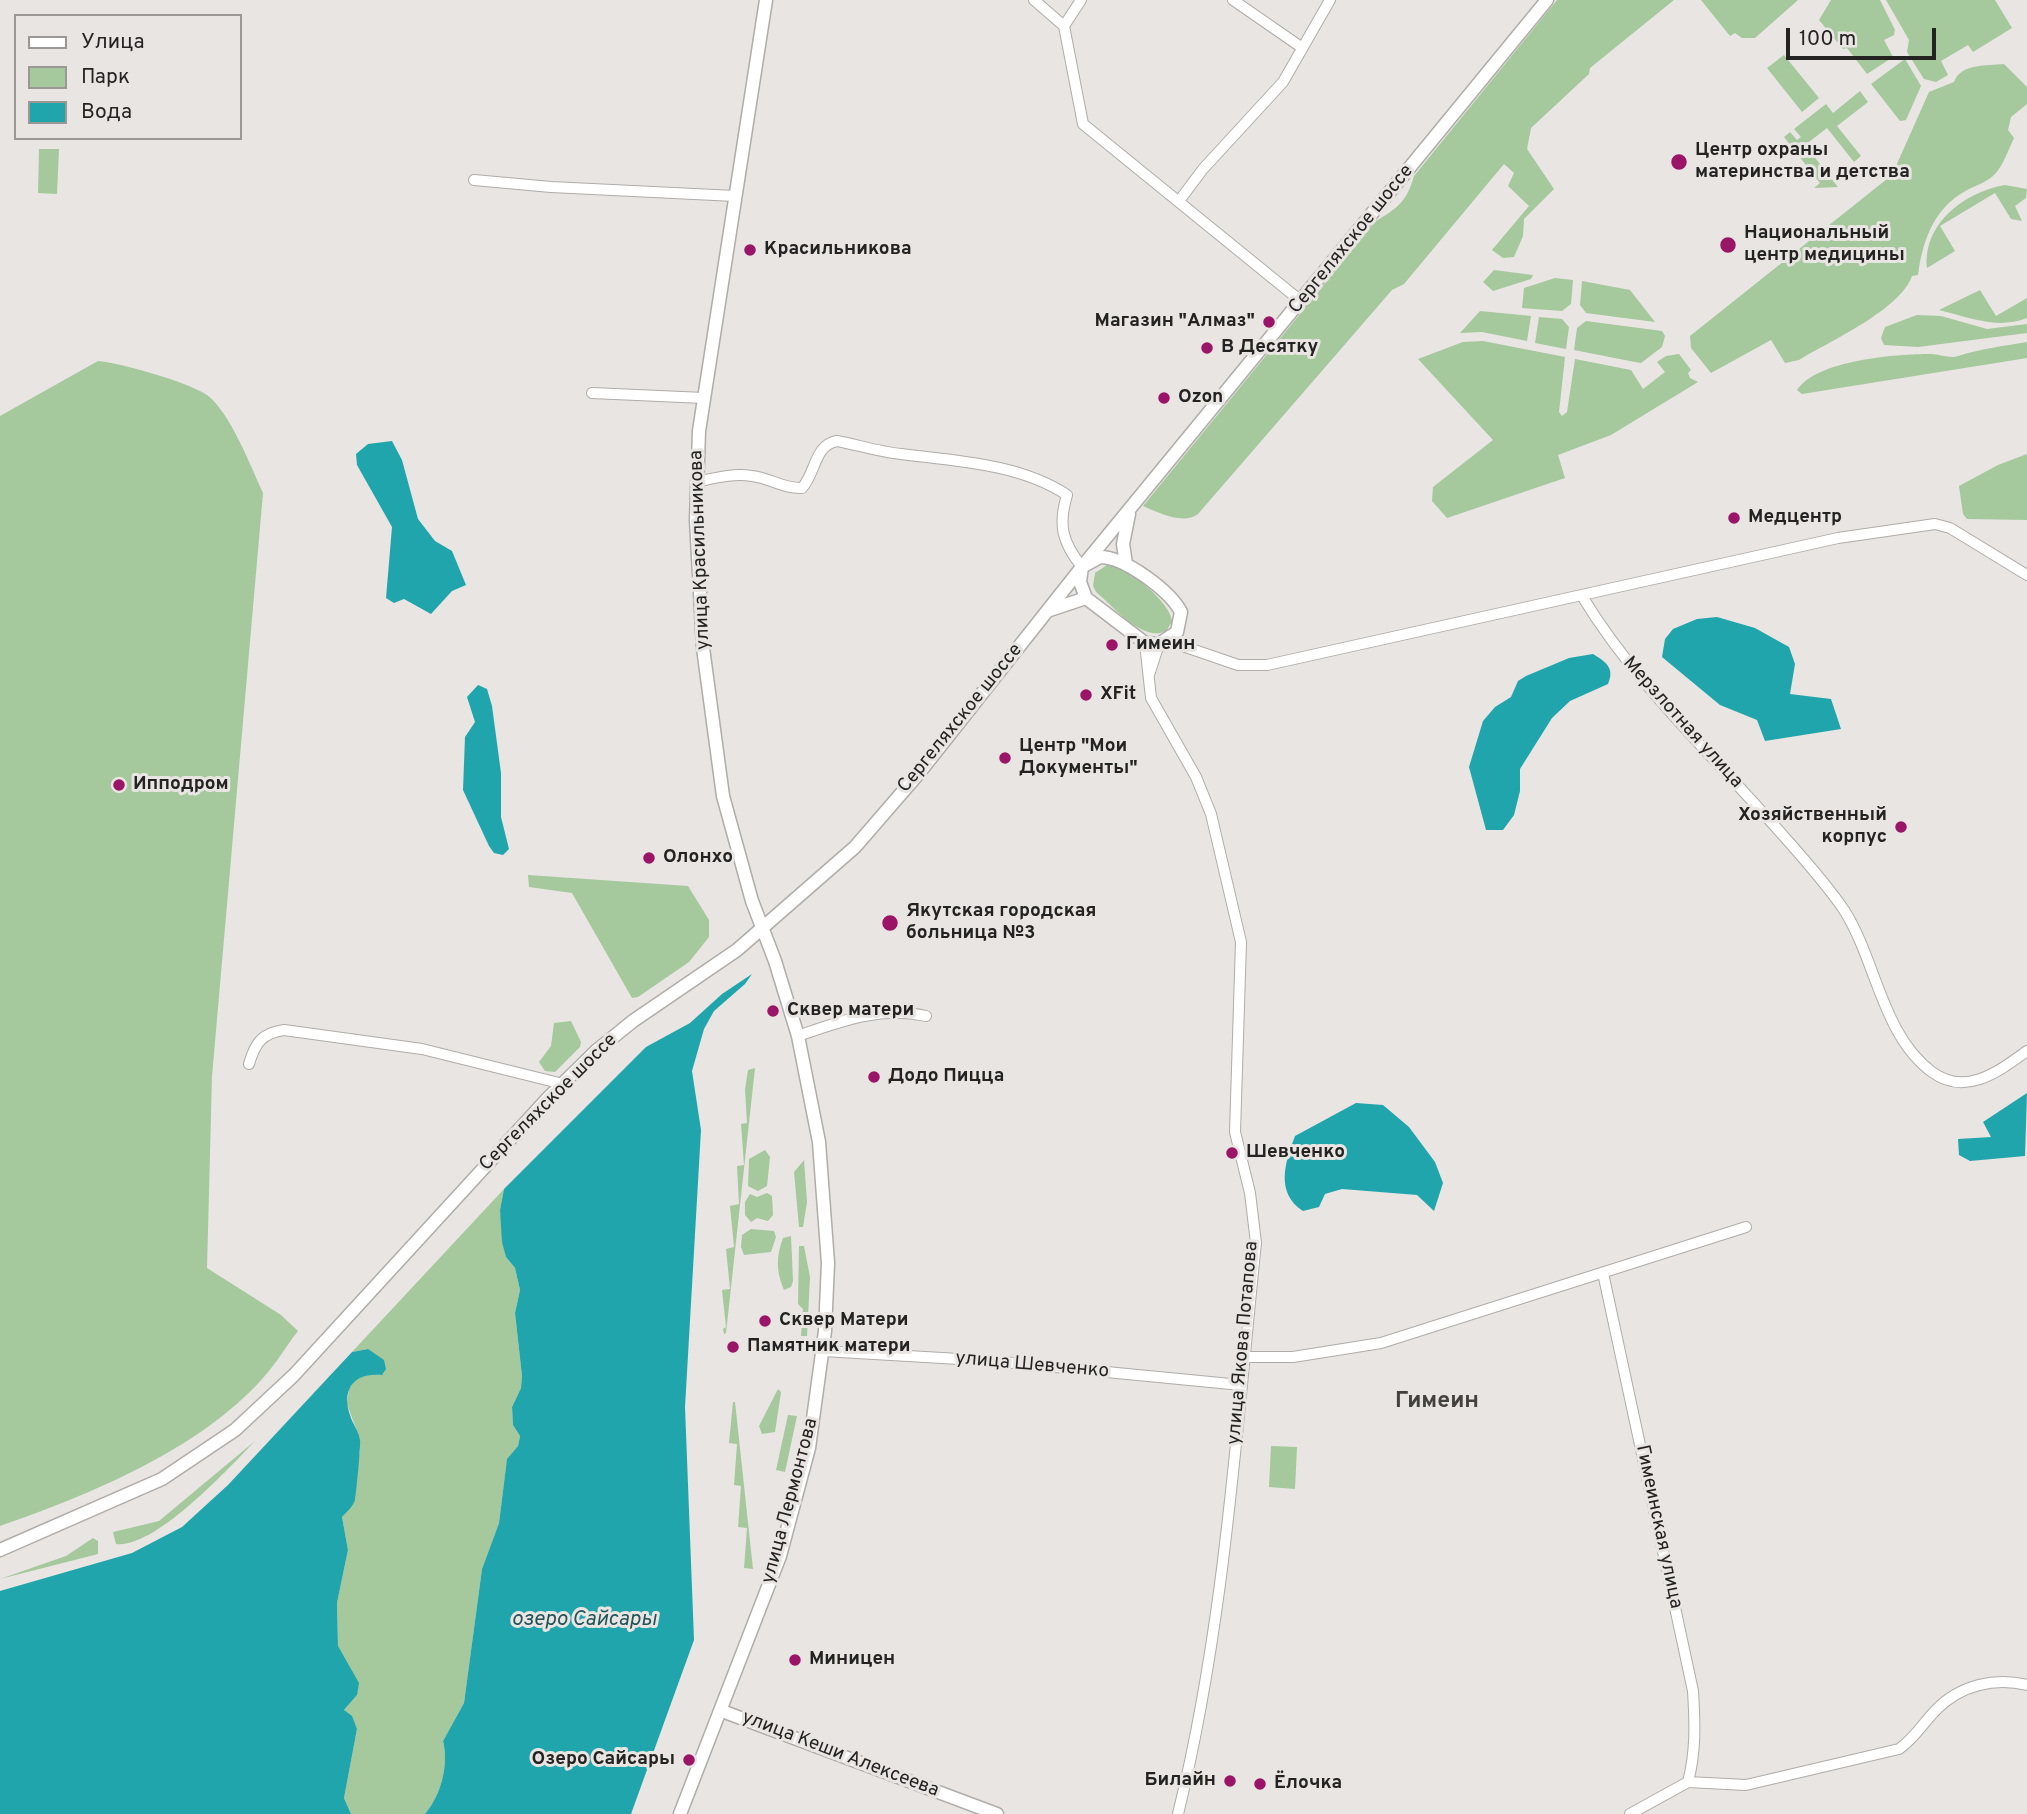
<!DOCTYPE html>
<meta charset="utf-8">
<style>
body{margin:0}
#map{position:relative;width:2027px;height:1814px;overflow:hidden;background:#e8e5e2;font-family:Overpass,sans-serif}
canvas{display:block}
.legend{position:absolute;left:14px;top:14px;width:228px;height:126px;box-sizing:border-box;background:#e8e5e2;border:2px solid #9a9795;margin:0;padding:9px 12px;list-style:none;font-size:21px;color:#242322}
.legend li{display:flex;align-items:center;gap:14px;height:35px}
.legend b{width:35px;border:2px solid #9a9795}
.scale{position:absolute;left:1786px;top:28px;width:150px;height:32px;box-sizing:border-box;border:4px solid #242322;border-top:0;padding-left:9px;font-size:21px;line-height:24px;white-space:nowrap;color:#242322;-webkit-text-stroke:5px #e8e5e2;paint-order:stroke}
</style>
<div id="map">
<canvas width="2027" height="1814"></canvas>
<ul class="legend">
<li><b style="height:9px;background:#fff"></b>Улица</li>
<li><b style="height:19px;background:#a5c89d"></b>Парк</li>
<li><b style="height:19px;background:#21a5ac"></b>Вода</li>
</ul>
<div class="scale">100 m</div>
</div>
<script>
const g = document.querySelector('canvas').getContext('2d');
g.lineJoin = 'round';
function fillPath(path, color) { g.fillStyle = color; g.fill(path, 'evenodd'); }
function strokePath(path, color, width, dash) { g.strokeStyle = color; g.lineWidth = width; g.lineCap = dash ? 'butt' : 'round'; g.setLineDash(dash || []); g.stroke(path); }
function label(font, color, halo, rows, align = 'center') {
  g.font = font + ' Overpass,sans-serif'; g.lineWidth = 6; g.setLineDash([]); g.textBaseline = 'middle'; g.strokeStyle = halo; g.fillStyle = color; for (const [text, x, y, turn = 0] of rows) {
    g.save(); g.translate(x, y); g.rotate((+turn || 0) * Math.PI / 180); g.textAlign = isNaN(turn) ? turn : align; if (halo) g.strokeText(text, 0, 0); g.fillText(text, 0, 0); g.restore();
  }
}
const green = new Path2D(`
 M1557 0H1674L1590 68 1589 74 1531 128 1527 149 1554 189 1524 219 1523 236 1514 257 1503 258 1492 250 1529 206 1508 186 1514 173 1504 164 1404 284 1392 290 1198 514C1183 525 1159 513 1143 506L1376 221C1398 208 1407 201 1414 176Z
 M1701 0H1798L1755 38H1742L1735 33 1730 36Z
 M1831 0H1880L1895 30 1894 35 1884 40 1893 57 1867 74 1847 48 1843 49 1819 20Z
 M1886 0H1995L2012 28 1973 52 1968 45 1941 61 1948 75 1936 82 1924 79 1907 52 1909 40Z
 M1784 55 1819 98 1802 112 1767 68Z
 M1905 59 1921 86 1906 120 1900 121 1871 84Z
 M2004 64 2027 87V104L2011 117 2008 130 2014 138C2008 150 2003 167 1993 176 1984 184 1970 187 1959 195 1932 213 1922 244 1918 275L1912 276C1900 310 1830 341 1799 360L1785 363 1771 340 1711 373 1691 348 1690 336 1892 175 1929 92 1954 82C1961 63 1987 66 2004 64Z
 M1860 91 1868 102 1837 126 1861 156 1854 162 1827 128 1805 145 1838 187 1814 188 1820 183 1784 137 1790 132 1797 140 1801 137 1794 129 1826 104 1833 113Z
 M39 149H59L57 194 38 193Z
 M2005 185 2027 189 2026 198 2015 206 2022 221 2011 219 1995 193 1940 226 1955 251 1927 268C1923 223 1965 192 2005 185Z
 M1494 270 1533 275 1531 279 1493 291 1483 282Z
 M1555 278 1573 280 1571 304 1562 311 1522 308 1524 288Z
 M1582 281 1630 290 1655 322 1586 313 1580 305Z
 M1980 290 1996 316 2027 298V318C1997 330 1968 317 1939 310Z
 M1480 311 1531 316 1527 341 1482 332 1460 333Z
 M1917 315 1941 316 1987 329 2027 324V333L1918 347 1884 345 1881 338 1885 327Z
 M1539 317 1562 319 1569 327 1566 349 1535 343Z
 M1586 321 1662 331 1665 336 1662 347 1641 363 1635 362 1574 350 1577 328Z
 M1483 341 1565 357 1559 412 1562 416 1567 412 1575 359 1631 370 1643 389 1665 372 1657 362 1666 356 1679 354 1691 370 1688 373 1690 378 1698 382 1611 435 1558 455 1565 478 1447 518 1432 501 1433 487 1493 440 1418 359 1463 342Z
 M2027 342V358L1802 394 1797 390C1817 360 1896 354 1931 354 1939 354 1950 359 1958 356 1980 349 2003 346 2027 342Z
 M98 361C121 363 188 382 207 395 230 412 251 467 263 493L212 1076 207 1268 281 1315 298 1331C286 1346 276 1364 263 1378 199 1450 89 1495 0 1526V416Z
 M2027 454V520L1967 519 1963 514 1959 486 1998 465Z
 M1107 565C1124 563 1173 604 1172 622L1166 631C1143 643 1113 606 1096 592L1093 586 1095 573Z
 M528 875 688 886 709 920V937L689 962 638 997 632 998 572 893 529 887Z
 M571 1021 581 1042 580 1047 555 1072 545 1071 539 1062 551 1046 554 1023Z
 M755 1068 726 1333 724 1334 723 1329 726 1327 722 1290 730 1289 726 1249 734 1247 730 1206 739 1204 737 1166 744 1165 741 1124 747 1123 745 1090 748 1070Z
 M765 1150 770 1157 767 1186 758 1191 748 1186 749 1159Z
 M804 1160 807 1202 803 1227H799L794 1172Z
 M504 1189 500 1210 506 1257 515 1268 520 1290 515 1313 522 1376 521 1388 512 1407 513 1425 520 1436 518 1446 507 1460 499 1523 482 1569 464 1703 443 1741C449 1765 441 1795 425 1814H351L344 1798 357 1729 344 1710 357 1695 338 1646 337 1603 348 1550 342 1517 355 1499 357 1462 360 1452V1439L347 1404 349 1389 356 1378 366 1373 381 1375 368 1349 352 1352Z
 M767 1193 772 1196 773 1215 768 1221 757 1218 751 1222 745 1215V1202L750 1194 757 1197Z
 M751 1229 774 1231 776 1237 771 1252 744 1255 741 1247 742 1235Z
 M791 1236 793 1281 791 1287 784 1290C776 1271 776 1257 783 1238Z
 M799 1246H804L810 1277 807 1336H801L803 1309 798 1304Z
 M778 1389 781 1392 775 1432 762 1434 759 1426Z
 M733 1402H735L753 1569 744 1568 747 1528 738 1527 741 1486 734 1485 737 1444 729 1443Z
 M788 1415 797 1416 785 1472 776 1470Z
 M255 1441C230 1467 155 1549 116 1544L113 1532 159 1521Z
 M1271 1446 1297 1447 1295 1489 1269 1487Z
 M93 1538 98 1541V1554L0 1579 66 1556Z`);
const water = new Path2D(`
 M392 441 402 460 418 519 435 541 452 551 466 585 452 591 431 614 404 599 394 603 386 598 392 527 357 465 356 454 368 444Z
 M1717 617 1755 628 1789 647 1795 664 1790 694 1831 699 1841 729 1765 741 1757 720 1720 705 1662 657 1665 639 1673 629 1697 619Z
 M1593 654C1606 662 1615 668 1608 684L1570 701 1552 718 1520 769V791L1514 815 1503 830H1486L1469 767 1483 721 1495 707 1511 697 1518 681 1526 676 1569 658Z
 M478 685 487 689 492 706 501 773V817L509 849 503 855 494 853 489 846 463 790 465 737 475 722 467 697Z
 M752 974 745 984 714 1011 704 1029 692 1071 701 1130 685 1407 694 1640 631 1814H425C441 1795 449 1765 443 1741L464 1703 482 1569 499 1523 507 1459 518 1446 520 1436 513 1425 512 1407 521 1388 522 1376 515 1313 520 1290 515 1268 506 1257 502 1242 500 1210 504 1189 646 1047 690 1023 722 994Z
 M2027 1093 2025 1156 1970 1161 1959 1155 1958 1139 1991 1137 1983 1122Z
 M1356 1103 1383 1105 1409 1127 1435 1162 1443 1183 1434 1211 1417 1195 1342 1189 1325 1194 1319 1207 1303 1211C1275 1193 1285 1162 1295 1136Z
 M368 1349 384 1360 386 1369 382 1375C355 1372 341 1388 350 1415 352 1423 359 1431 360 1440 361 1444 356 1495 355 1500 353 1506 347 1512 342 1517L348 1550 337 1603 338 1646 359 1683 357 1695 344 1710 352 1716 357 1729 344 1798 351 1814H0V1591L132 1553 182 1527 228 1485 352 1352Z`);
const minor = new Path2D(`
 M1034 0 1064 26
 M1081 0 1064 26 1083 124 1302 302
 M1233 0 1301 47
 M474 180 551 187 735 196
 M1179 201 1203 169 1283 82 1330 0
 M592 393 704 398
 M696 482C715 478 733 473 752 476 770 478 784 489 802 488 816 473 814 445 837 441 858 445 880 452 901 454 957 461 1020 464 1067 495 1058 525 1062 542 1082 567
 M1582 596C1636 685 1712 754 1780 832 1802 857 1825 882 1844 910 1876 960 1882 1035 1932 1072 1966 1097 1999 1071 2027 1051
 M1145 643 1151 698 1196 777 1211 814 1241 942 1235 1132 1250 1193 1256 1243C1236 1434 1224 1627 1178 1814
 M1149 675 1159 644 1174 643 1238 665H1267L1838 538 1935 524 1950 528 2027 575
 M798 1036C841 1021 880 1006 926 1016
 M249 1064C255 1043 262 1033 284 1030L422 1049 563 1084
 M1603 1273 1693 1691C1695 1723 1696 1751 1688 1782L1630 1814
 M823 1351 993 1361 1241 1385
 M1244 1357H1293L1381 1343 1746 1227
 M1688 1782 1746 1785 1899 1749C1915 1738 1923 1723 1936 1710 1960 1685 1995 1677 2027 1685`);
const major = new Path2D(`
 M1100 557C1125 557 1170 591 1181 612L1177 632 1159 644 1145 643 1086 598 1080 582 1082 567Z
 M1126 564 1123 544 1129 514
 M1050 610 1086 598
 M0 1550 162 1479 235 1430 294 1375 548 1098 596 1051 633 1021 737 950 855 847 919 773 1082 567 1547 0
 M722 1711 997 1814
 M680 1814 780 1556 809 1448 825 1331 828 1263 819 1142 798 1036 775 961 752 901 723 796 703 648 696 520 699 431 766 0`);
const markers = [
 [1679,162,9,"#9a1467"],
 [1728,245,9,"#9a1467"],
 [750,250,7,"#9a1467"],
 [1269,322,7,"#9a1467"],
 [1207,348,7,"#9a1467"],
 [1164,398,7,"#9a1467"],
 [1734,518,7,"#9a1467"],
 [1112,645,7,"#9a1467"],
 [1086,695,7,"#9a1467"],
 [1005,758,7,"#9a1467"],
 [119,785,7,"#9a1467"],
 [1901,827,7,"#9a1467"],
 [649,858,7,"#9a1467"],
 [890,923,9,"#9a1467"],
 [773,1011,7,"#9a1467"],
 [874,1077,7,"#9a1467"],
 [1232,1153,7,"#9a1467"],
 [765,1321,7,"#9a1467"],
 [733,1347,7,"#9a1467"],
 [795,1660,7,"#9a1467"],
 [689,1760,7,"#9a1467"],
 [1230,1781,7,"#9a1467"],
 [1260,1784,7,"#9a1467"]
];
const poiNames = [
 ["Центр охраны",1695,151],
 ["материнства и детства",1695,173],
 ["Национальный",1744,234],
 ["центр медицины",1744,256],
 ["Красильникова",764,250],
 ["Магазин \"Алмаз\"",1255,322,"right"],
 ["В Десятку",1221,348],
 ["Ozon",1178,398],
 ["Медцентр",1748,518],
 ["Гимеин",1126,645],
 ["XFit",1100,695],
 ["Центр \"Мои",1019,747],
 ["Документы\"",1019,769],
 ["Ипподром",133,785],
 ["Хозяйственный",1887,816,"right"],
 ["корпус",1887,838,"right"],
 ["Олонхо",663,858],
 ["Якутская городская",906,912],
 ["больница №3",906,934],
 ["Сквер матери",787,1011],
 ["Додо Пицца",888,1077],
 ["Шевченко",1246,1153],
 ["Сквер Матери",779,1321],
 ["Памятник матери",747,1347],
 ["Миницен",809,1660],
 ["Озеро Сайсары",675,1760,"right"],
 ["Билайн",1216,1781,"right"],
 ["Ёлочка",1274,1784]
];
const streetNames = [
 ["Сергеляхское шоссе",1352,240,-51],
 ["улица Красильникова",701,550,-92],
 ["Сергеляхское шоссе",961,719,-51],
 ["Мерзлотная улица",1682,723,48],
 ["Сергеляхское шоссе",549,1103,-45],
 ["улица Якова Потапова",1244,1343,-85],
 ["улица Шевченко",1032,1366,5],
 ["улица Лермонтова",791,1501,-75],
 ["Гимеинская улица",1658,1527,78],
 ["улица Кеши Алексеева",840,1755,21]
];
const waterNames = [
 ["озеро Сайсары",584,1621]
];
const quarterNames = [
 ["Гимеин",1437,1402]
];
fillPath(green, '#a5c89d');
fillPath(water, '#21a5ac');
strokePath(minor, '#afaca9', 12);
strokePath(major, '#afaca9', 15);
strokePath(minor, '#fff', 10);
strokePath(major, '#fff', 12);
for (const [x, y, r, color] of markers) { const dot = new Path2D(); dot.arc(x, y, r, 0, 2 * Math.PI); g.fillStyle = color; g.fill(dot); strokePath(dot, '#e8e5e2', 2.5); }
label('bold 19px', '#242322', '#e8e5e2', poiNames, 'left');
label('19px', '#242322', '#e8e5e2', streetNames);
label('italic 21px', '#215458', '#e8e5e2', waterNames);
label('bold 23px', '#44423f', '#e8e5e2', quarterNames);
</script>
